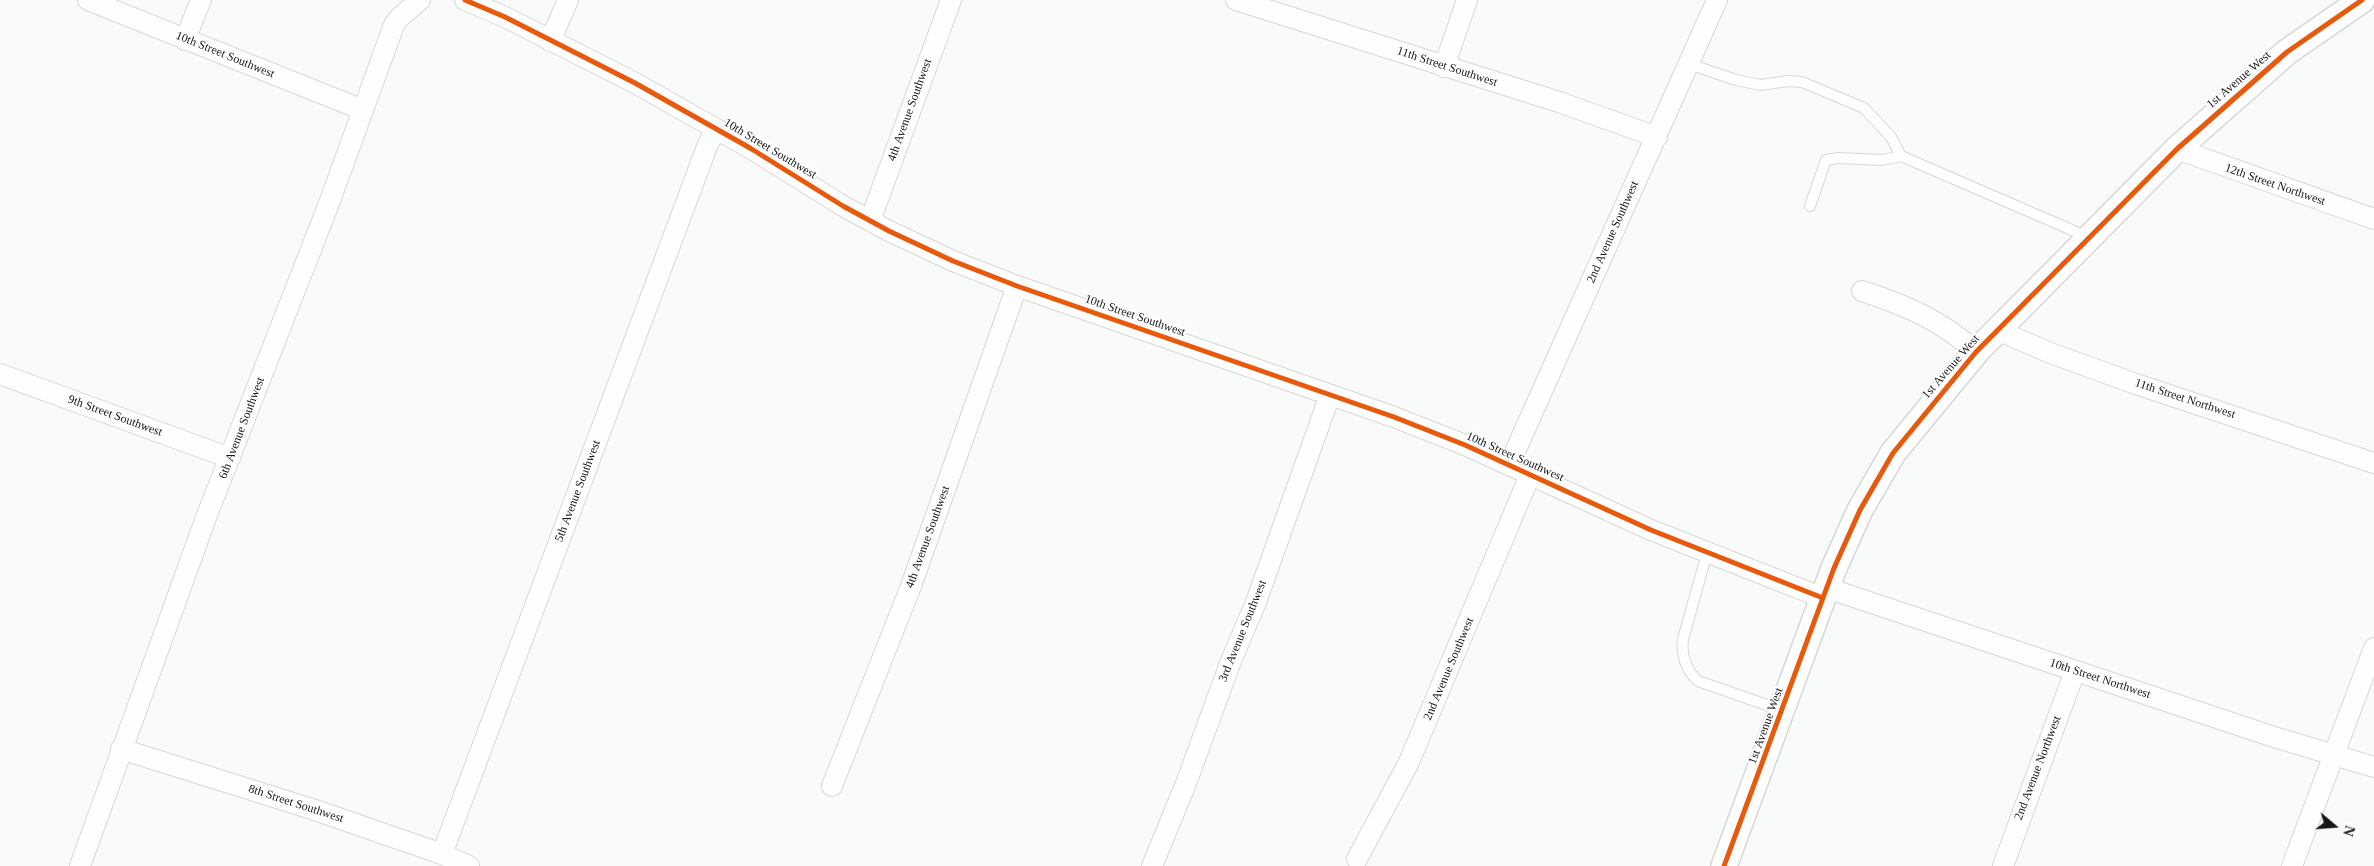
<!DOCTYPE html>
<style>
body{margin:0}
#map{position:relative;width:2374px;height:866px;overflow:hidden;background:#f9fafa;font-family:"Times New Roman",serif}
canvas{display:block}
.north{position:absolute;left:2309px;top:801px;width:50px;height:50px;-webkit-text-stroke:4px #fff;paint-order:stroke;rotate:108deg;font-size:14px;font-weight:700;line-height:20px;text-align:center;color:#151516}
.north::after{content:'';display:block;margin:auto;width:18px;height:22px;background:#151516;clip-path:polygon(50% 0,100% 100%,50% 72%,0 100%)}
</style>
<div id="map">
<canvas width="2374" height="866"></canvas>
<div class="north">N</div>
</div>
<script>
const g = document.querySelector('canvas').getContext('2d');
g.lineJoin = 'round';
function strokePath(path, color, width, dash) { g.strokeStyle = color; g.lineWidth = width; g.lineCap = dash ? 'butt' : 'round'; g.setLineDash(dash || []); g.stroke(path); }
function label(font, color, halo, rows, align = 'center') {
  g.font = font + ' "Times New Roman",serif'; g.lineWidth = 4; g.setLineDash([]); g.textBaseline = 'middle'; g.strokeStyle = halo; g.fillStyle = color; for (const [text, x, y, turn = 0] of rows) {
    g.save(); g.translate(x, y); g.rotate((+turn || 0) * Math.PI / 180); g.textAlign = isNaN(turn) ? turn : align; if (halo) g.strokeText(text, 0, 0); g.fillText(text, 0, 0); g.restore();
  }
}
const service = new Path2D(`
 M1689 64 1736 80 1760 85 1788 81 1802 82 1864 108 1891 137 1901 156 2088 237
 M1810 206 1826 160 1838 158 1882 160 1901 156
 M1707 553 1683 639C1681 654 1686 671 1698 681L1781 710`);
const minor = new Path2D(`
 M88 0 363 110
 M465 0 505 17 635 83 750 148 843 206 889 231 953 261 1017 286 1394 417 1465 445 1651 530 1823 598
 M1236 0 1559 102 1657 137
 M185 40 201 0
 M550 41 568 0
 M1444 67 1467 0
 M2177 149 2374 219
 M870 221 951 0
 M1862 291C1907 306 1941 320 1976 352
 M1997 330 2053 354 2136 384 2374 463
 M0 374 230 458
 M1509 465 1717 0
 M1827 588 2274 737 2374 767
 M121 749 315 810 442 854 469 866
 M832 786 911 586 1017 286
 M442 854 708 144 717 129
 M1357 859 1409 762 1530 475
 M80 866 207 515 328 206 394 25 399 18 420 0
 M1152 866 1185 786 1231 661 1256 602 1330 395
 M2003 866 2075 671
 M2292 866 2374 648`);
const tertiary = new Path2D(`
 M1724 866 1834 568 1860 510 1893 453 1976 352 2177 149 2287 52 2362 0`);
const cycleway = new Path2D(`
 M465 0 505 17 635 83 750 148 843 206 889 231 953 261 1017 286 1394 417 1465 445 1651 530 1823 598
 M1724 866 1834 568 1860 510 1893 453 1976 352 2177 149 2287 52 2362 0`);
const streetNames = [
 ["10th Street Southwest",225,55,22],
 ["11th Street Southwest",1447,67,18],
 ["1st Avenue West",2239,80,-41],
 ["4th Avenue Southwest",910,110,-70],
 ["10th Street Southwest",770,149,31],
 ["12th Street Northwest",2275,185,19],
 ["2nd Avenue Southwest",1613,232,-66],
 ["10th Street Southwest",1135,316,19],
 ["1st Avenue West",1951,367,-49],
 ["11th Street Northwest",2185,399,18],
 ["9th Street Southwest",115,416,20],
 ["6th Avenue Southwest",242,428,-69],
 ["10th Street Southwest",1515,457,24],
 ["5th Avenue Southwest",578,491,-69],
 ["4th Avenue Southwest",928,537,-70],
 ["3rd Avenue Southwest",1243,631,-68],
 ["2nd Avenue Southwest",1449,669,-67],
 ["10th Street Northwest",2100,679,18],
 ["1st Avenue West",1766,726,-70],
 ["2nd Avenue Northwest",2038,768,-69],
 ["8th Street Southwest",296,804,18]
];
strokePath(service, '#d7d7d7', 12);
strokePath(minor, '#d7d7d7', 22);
strokePath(tertiary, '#d7d7d7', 28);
strokePath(service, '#fefefe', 10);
strokePath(minor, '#fefefe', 20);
strokePath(tertiary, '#fefefe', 25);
strokePath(cycleway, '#e8590c', 5);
label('12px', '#151516', '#fff', streetNames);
</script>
